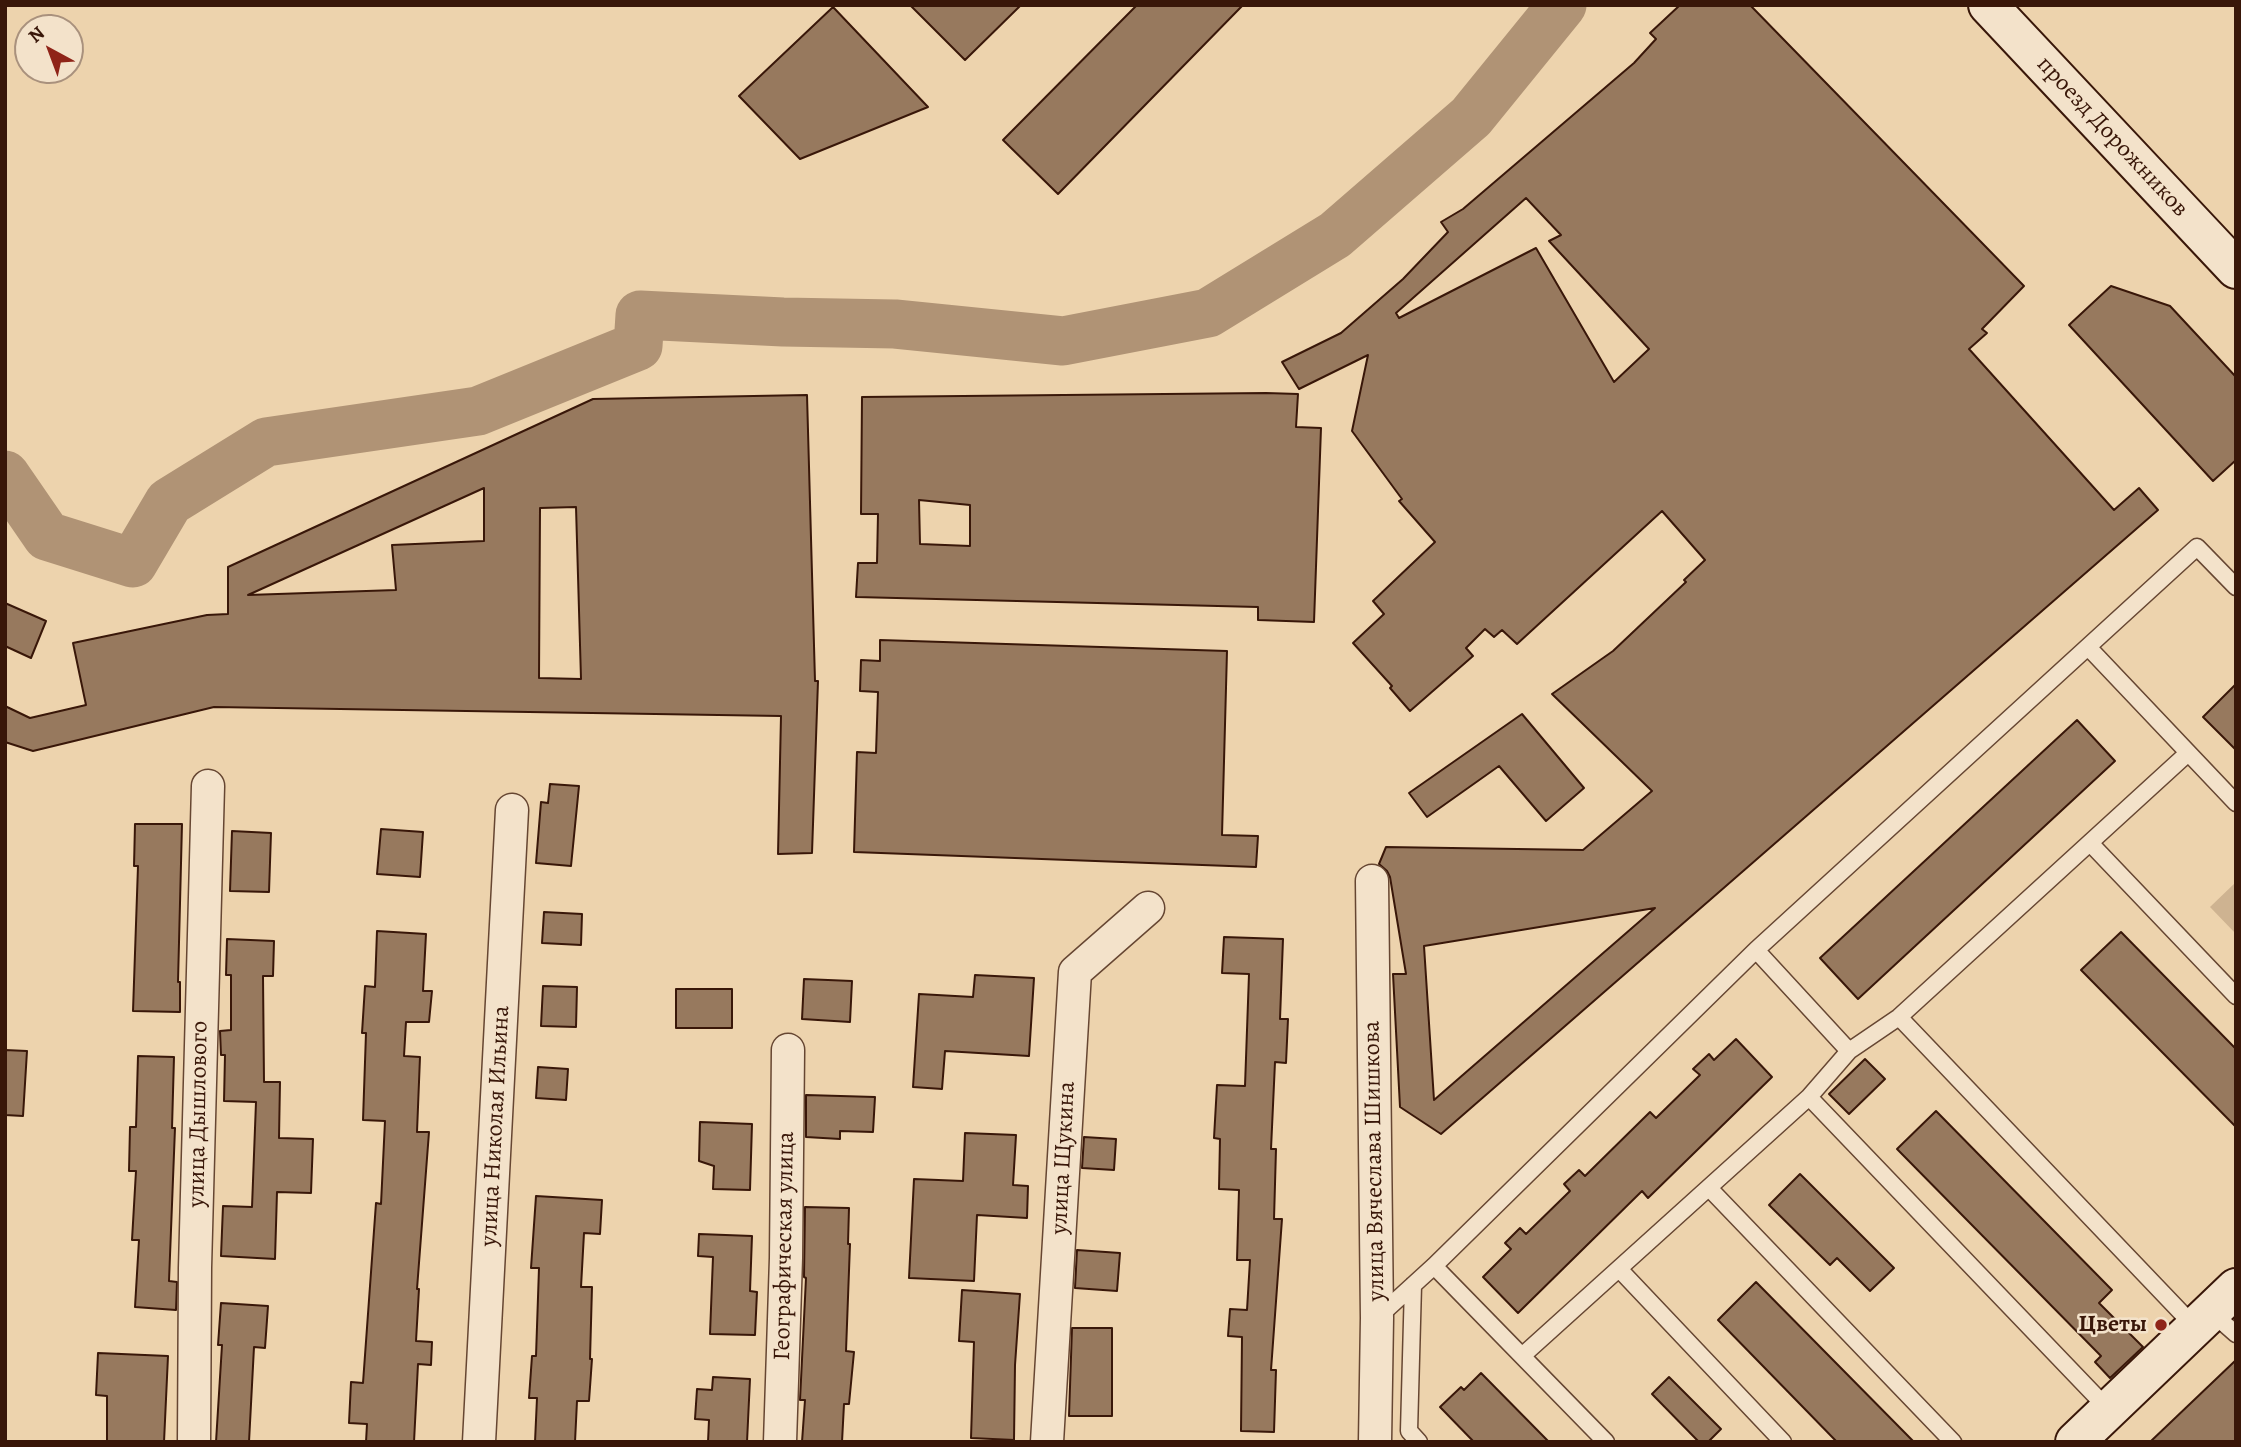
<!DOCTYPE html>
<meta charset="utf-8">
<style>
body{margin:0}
#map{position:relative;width:2241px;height:1447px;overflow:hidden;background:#edd3ad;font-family:Alegreya,serif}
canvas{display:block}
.frame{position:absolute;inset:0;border:7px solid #391709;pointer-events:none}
.north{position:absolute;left:14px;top:14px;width:70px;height:70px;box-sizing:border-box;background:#f3e2ca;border:2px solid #a9917d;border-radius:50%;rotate:319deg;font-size:19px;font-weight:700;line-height:28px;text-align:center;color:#391709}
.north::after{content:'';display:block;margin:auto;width:24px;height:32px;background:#8f2418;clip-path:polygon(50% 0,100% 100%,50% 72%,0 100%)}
</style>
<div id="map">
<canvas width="2241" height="1447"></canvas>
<div class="frame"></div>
<div class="north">N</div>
</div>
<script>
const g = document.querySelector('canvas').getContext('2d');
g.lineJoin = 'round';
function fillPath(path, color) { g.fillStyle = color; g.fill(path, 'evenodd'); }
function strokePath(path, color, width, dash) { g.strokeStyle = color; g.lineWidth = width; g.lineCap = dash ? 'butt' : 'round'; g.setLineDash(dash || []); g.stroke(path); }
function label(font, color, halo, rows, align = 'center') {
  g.font = font + ' Alegreya,serif'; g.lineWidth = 5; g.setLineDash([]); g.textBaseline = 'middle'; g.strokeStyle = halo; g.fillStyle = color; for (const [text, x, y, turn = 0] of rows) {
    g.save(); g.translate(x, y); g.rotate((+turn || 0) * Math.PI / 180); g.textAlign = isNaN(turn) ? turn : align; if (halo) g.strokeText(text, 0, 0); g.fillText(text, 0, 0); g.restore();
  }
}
const green = new Path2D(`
 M2236 882V934L2210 907Z`);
const river = new Path2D(`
 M5 475 47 536 133 563 169 502 266 442 478 411 638 346 640 315 783 322 895 324 1063 341 1208 313 1335 235 1471 117 1562 5`);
const building = new Path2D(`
 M910 5H1021L965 60Z
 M1137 5H1243L1058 194 1003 140Z
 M1680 5H1750L2024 286 1982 329 1987 333 1969 349 2114 510 2139 488 2158 510 1441 1134 1400 1107 1393 974H1406L1390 877 1387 871 1379 864 1386 847 1583 850 1652 791 1552 694 1613 651 1686 582 1684 580 1705 560 1662 511 1517 644 1502 630 1494 637 1485 629 1466 648 1473 656 1410 711 1390 688 1392 686 1353 643 1384 614 1373 601 1435 542 1399 501 1402 499 1352 431 1368 355 1299 389 1282 362 1341 333 1403 279 1448 232 1441 222 1463 209 1634 63 1656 39 1650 33ZM1526 198 1561 235 1549 241 1649 349 1614 382 1536 248 1399 318 1396 313ZM1655 908 1434 1100 1424 946Z
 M833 7 928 107 800 159 739 96Z
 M2111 286 2170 306 2236 377V460L2213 481 2069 325Z
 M1266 393 1298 394 1296 427 1321 428 1314 622 1258 620V607L856 597 858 563H877L878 514H861L862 397ZM919 500 970 505V546L920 544Z
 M807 395 815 681H818L812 853 778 854 781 716 214 707 33 751 5 742V706L30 718 86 705 73 643 207 615 228 614V567L593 399ZM484 488V541L392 545 396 590 248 595ZM576 507 581 679 539 678 540 508Z
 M5 603 46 621 31 658 5 646Z
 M880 640 1227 651 1222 835 1258 836 1256 867 854 852 857 752 876 753 878 692 860 691 861 660 880 661Z
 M2236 684V750L2203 717Z
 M1522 714 1584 788 1546 821 1499 766 1427 817 1409 793Z
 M2077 720 2115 761 1858 999 1820 958Z
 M550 784 579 786 571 866 536 863 541 802 548 803Z
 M135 824H182L178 982H180V1012L133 1011 138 866H134Z
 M381 829 423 832 420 877 377 874Z
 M232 831 271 833 269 892 230 891Z
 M544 912 582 914 581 945 542 943Z
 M377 931 426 934 423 991H432L429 1022H406L404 1056 420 1057 417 1132H429L417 1289H419L416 1341 432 1342 431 1365 418 1364 414 1442H366L367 1424 349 1423 351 1382 363 1383 376 1203 381 1204 385 1121 363 1120 366 1033H362L365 986 375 987Z
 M2121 932 2236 1049V1127L2081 970Z
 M1224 937 1283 939 1280 1019H1288L1286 1063 1275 1062 1271 1149H1276L1274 1219H1282L1271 1370H1276L1274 1432 1241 1431 1242 1337 1228 1336 1230 1309 1247 1310 1250 1260H1237L1239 1190 1219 1189 1220 1139 1214 1138 1217 1085 1245 1086 1249 974 1222 973Z
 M227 939 274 941 273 976H263L264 1082H280L279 1138 313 1139 311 1193 277 1192 275 1259 221 1256 223 1206 252 1207 256 1102 224 1101 225 1055H221L220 1031 231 1030V975H226Z
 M975 975 1034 978 1029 1056 945 1051 942 1089 913 1087 919 994 973 997Z
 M804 979 852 981 850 1022 802 1019Z
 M543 986 577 987 576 1027 541 1026Z
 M676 989H732V1028H676Z
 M1736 1039 1772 1077 1648 1198 1642 1191 1518 1313 1483 1277 1511 1249 1505 1243 1520 1228 1526 1234 1570 1191 1564 1184 1579 1170 1585 1176 1650 1112 1656 1118 1700 1075 1693 1069 1709 1054 1714 1060Z
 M5 1050 27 1051 23 1116 5 1115Z
 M138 1056 174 1057 172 1128H175L169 1281 177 1282 176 1310 135 1307 139 1240H132L136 1171H129L130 1127H136Z
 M1865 1059 1885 1079 1849 1114 1829 1094Z
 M538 1067 568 1069 566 1100 536 1098Z
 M806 1095 875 1097 873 1132 840 1131V1139L806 1137Z
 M1936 1111 2112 1290 2099 1303 2143 1347 2110 1378 2095 1362 2101 1356 1897 1149Z
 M700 1122 752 1124 750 1190 713 1189 714 1166 699 1161Z
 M965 1133 1016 1135 1013 1185 1028 1186 1027 1218 977 1215 974 1281 909 1278 914 1179 963 1181Z
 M1084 1137 1116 1139 1114 1170 1082 1168Z
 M1800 1174 1894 1268 1870 1291 1837 1258 1830 1265 1769 1205Z
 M536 1196 602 1200 600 1234 584 1233 581 1287H592L590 1359H592L589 1401H577L575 1442H535L537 1398H529L532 1356H536L539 1268H531Z
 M805 1207 849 1208 848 1244H850L846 1351 854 1352 849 1404H844L842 1442H802L805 1400H800L806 1278 804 1277Z
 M699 1234 752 1236 750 1291 757 1292 755 1335 710 1334 713 1257 698 1256Z
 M1077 1250 1120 1253 1117 1291 1075 1288Z
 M1756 1282 1914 1442H1837L1718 1320Z
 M962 1290 1020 1294 1015 1365 1014 1440 971 1438 974 1342 959 1341Z
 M221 1303 268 1306 265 1348 254 1347 249 1442H216L222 1345H218Z
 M1072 1328H1112V1416H1069Z
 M98 1353 168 1356 164 1442H107V1396L96 1395Z
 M2236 1360V1442H2150Z
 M1481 1373 1549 1442H1474L1440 1407 1461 1387 1464 1390Z
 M713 1377 750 1379 747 1442H708L709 1420 695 1419 697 1389 712 1390Z
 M1669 1377 1721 1429 1708 1442H1699L1652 1394Z`);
const lane = new Path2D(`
 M2088 647 2236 803
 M2091 844 2236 996
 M1756 950 1849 1051
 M1899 1017 2195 1327
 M1809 1097 2109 1410
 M1709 1188 1953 1442
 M1434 1266 1606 1442
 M1620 1270 1783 1442
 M1413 1285 1409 1431 1419 1442
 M2211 1312 2236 1334
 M1377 1318 1434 1266 1756 950 2197 547 2236 587
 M1522 1356 1809 1097 1849 1051 1899 1017 2188 753`);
const street = new Path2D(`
 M1372 881 1377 1318 1375 1442
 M194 1442 195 1268 208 786
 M479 1442 512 810
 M780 1442 786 1258 788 1050
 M1047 1442 1075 972 1148 908`);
const secondary = new Path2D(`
 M1988 5 2236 269
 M2075 1442 2236 1288`);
const markers = [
 [2161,1325,7,"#8f2418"]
];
const streetNames = [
 ["проезд Дорожников",2112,137,47],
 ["улица Дышлового",199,1114,-89],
 ["улица Николая Ильина",496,1126,-87],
 ["улица Щукина",1064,1158,-87],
 ["улица Вячеслава Шишкова",1375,1161,-91],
 ["Географическая улица",785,1246,-89]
];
const poiNames = [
 ["Цветы",2147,1325]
];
fillPath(green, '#ceb391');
strokePath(river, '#b09375', 49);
fillPath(building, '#97795e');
strokePath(building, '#391709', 2);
strokePath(lane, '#664632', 19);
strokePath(street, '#664632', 35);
strokePath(secondary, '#391709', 42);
strokePath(lane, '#f3e2ca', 16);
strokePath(street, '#f3e2ca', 32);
strokePath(secondary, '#f3e2ca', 38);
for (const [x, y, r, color] of markers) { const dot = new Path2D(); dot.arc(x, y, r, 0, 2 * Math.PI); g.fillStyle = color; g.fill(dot); strokePath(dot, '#f3e2ca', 2.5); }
label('24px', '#391709', '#f3e2ca', streetNames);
label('bold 24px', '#391709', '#f3e2ca', poiNames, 'right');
</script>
